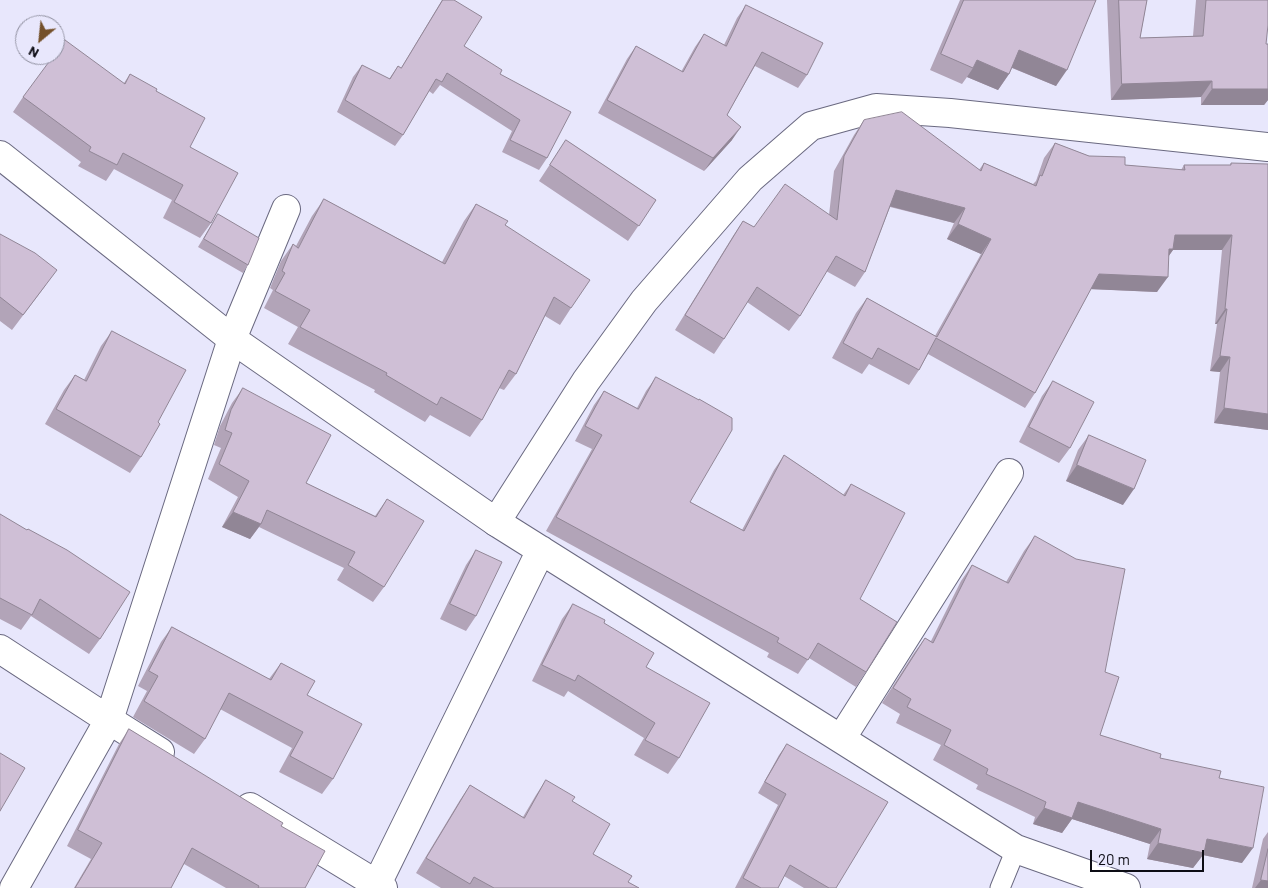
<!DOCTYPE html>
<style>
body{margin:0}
#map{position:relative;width:1268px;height:888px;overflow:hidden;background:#e8e7fc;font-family:Barlow,sans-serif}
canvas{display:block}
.north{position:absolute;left:15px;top:15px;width:50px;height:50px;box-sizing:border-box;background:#e8e7fc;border:1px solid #9090a0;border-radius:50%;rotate:208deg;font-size:14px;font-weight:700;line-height:20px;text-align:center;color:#0d0d15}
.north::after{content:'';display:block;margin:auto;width:18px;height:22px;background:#74502a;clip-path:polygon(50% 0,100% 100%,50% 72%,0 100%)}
.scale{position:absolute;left:1090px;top:850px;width:114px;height:22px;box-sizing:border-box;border:2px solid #0d0d15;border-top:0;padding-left:6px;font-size:15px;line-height:18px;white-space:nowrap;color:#0d0d15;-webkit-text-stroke:4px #e8e7fc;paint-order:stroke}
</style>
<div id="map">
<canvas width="1268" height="888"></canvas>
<div class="north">N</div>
<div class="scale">20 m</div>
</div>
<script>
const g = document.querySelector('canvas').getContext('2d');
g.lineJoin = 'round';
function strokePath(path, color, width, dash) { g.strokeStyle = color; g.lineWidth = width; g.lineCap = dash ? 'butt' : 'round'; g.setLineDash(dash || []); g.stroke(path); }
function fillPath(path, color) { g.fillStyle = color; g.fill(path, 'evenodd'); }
const service = new Path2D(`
 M1000 888 1016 849`);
const minor = new Path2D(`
 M496 522 1016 849 1126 888
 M0 649 109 720 160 752
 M841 739 1009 473
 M250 807 383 888
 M14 888 109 720 232 339 286 209
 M375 888 541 550`);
const tertiary = new Path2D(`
 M0 155 232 339 496 522 586 381 644 301 750 179 811 126 876 108 950 113 1268 147`);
const wall = new Path2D(`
 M442 0H454L464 46 500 74 547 158 539 170 502 152 512 131 440 85 433 94 429 91 403 135 395 146 337 112 353 77 362 65 389 79 398 66 401 68Z
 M960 0H1096L1056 86 1012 68 1009 74 998 90 967 77 962 84 930 70Z
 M1107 0H1147L1140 38 1193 36 1196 0H1268L1266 44H1268V100L1264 105H1201V97L1111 100Z
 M746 5 807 75 798 88 755 66 727 115 732 140 704 171 598 113 627 59 636 46 681 72 695 47 704 34 724 45 737 18Z
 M130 74 156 91 190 147 211 223 200 238 163 218 172 200 114 169 106 181 78 166 81 162 13 112 23 97 124 83Z
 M864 120 979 170 984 163 1033 184 1036 181 1044 158 1055 143 1089 156 1125 165 1181 170 1184 165H1230L1231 163 1268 430 1214 423 1220 372 1210 371 1217 324H1215L1222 250H1173L1168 257 1157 292 1091 289 1035 393 1025 408 928 354 919 370 909 385 869 364 862 374 832 358 856 313 867 298 935 336 981 254 947 239 954 223 890 207 865 272 855 287 826 271 800 316 789 331 747 302 724 339 714 354 675 330 733 236 743 221 754 227 829 215 834 171 854 135Z
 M566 140 656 200 628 241 539 181Z
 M324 199 442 262 464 221 476 204 505 225 571 308 560 325 545 316 516 374 504 390 499 388 482 420 470 437 430 415 425 422 374 392 375 390 288 344 298 327 264 308 273 290 270 288 281 261 293 244 296 246 312 216Z
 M218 214 248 265 243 273 198 247Z
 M0 234 46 285 12 330 0 321Z
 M112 331 158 422 141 457 130 473 45 424 64 390 75 375 84 380 101 346Z
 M656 377 690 502 742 530 774 470 784 455 843 495 851 484 866 672 856 687 809 658 798 674 767 657 769 653 546 531 592 449 575 441 594 405 604 391 637 408 646 391Z
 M1053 381 1070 448 1059 463 1019 442 1042 396Z
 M243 388 306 483 375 516 387 499 384 587 373 602 337 580 344 568 259 527 250 539 222 527 238 497 208 479 221 448 214 445 220 426 232 403Z
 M1089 435 1123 505 1066 481 1078 450Z
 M0 514 100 639 89 654 31 616 21 630 0 619Z
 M1035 536 1105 672 1100 735 1160 758 1219 778 1242 863 1203 855 1193 868 1147 859 1150 844 1072 819 1062 833 1033 824 1035 817 976 789 978 785 933 760 941 745 896 723 900 714 882 703 914 653 925 638 931 641 961 581 972 565 1006 582 1024 551Z
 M476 550V616L466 631 440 619 466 565Z
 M573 604 604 623 646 667 679 758 668 774 634 755 644 738 568 691 564 697 532 681 562 619Z
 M172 627 269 679 281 663 307 695 333 779 322 794 279 772 292 748 220 709 205 739 194 754 133 717 147 691 138 686 161 642Z
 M129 729 281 826 305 888H226L184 864 171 888H74L91 859 67 846 119 744Z
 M787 744 836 888H804L784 876 778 888H735L778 805 758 793 779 755Z
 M546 780 572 801 593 854 628 882 639 888H441L416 873 460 800 470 785 523 817 536 795Z
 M1268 832V888H1252L1263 839Z`);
const shadedWall = new Path2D(`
 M1019 50 1067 70 1056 86 1008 66Z
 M977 60 1009 74 998 90 967 77 973 68Z
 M1212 81 1201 97 1111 100 1122 84Z
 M1212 89H1268V100L1264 105H1201Z
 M741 127 732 140 704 171 713 158Z
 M896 190 965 208 954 223 885 205Z
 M958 224 991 239 981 254 947 239Z
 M1175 235H1232L1222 250H1173L1163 264Z
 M1099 274 1168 277 1157 292 1088 289Z
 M1225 309H1227L1217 324H1215Z
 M1220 356 1230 357 1220 372 1210 371Z
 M1224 408 1268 414V430L1214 423Z
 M1077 465 1134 489 1123 505 1066 481Z
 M233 512 261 524 250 539 222 527Z
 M1078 802 1161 829 1150 844 1072 819 1062 833 1033 824 1044 808Z
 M1207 839 1253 848 1242 863 1203 855 1193 868 1147 859 1158 843Z
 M1261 880 1268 881V888H1255Z`);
const building = new Path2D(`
 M443 0H454L482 17 464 46 502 70 500 74 571 112 547 158 510 140 520 120 447 73 442 82 436 79 403 135 345 100 362 65 390 79 398 66 401 68Z
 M964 0H1096L1067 70 1019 50 1009 74 977 60 973 68 941 54Z
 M1119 0H1147L1140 38 1203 36 1206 0H1268V25L1266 44H1268V89H1212V81L1122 84Z
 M746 5 823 43 807 75 762 52 727 115 741 127 713 158 607 100 636 46 683 72 704 34 726 46Z
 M65 40 125 84 130 74 157 89 156 91 205 118 190 147 238 173 211 223 174 202 183 185 123 153 117 165 89 151 91 147 23 97 54 55H55Z
 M902 112 981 171 984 163 1036 186 1040 175 1042 176 1055 143 1089 156 1125 157V165L1185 170 1184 165H1231V163L1268 164V414L1224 408 1230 357 1220 356 1227 309H1225L1232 235H1175L1173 249H1169L1168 277 1099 274 1035 393 936 338 919 370 878 348 872 359 843 343 867 298 937 337 991 239 958 224 965 208 896 190 865 272 836 256 800 316 757 287 724 339 685 315 743 221 754 227 785 184 837 220 844 156 864 120Z
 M566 140 656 200 639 226 550 165Z
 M324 199 445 264 476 204 508 221 505 225 590 280 571 308 554 297 516 374 509 370 482 420 441 397 437 405 386 375 387 373 300 327 310 310 275 291 285 273 282 271 293 244 298 248Z
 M218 214 259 238 248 265 204 239Z
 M0 234 35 253 57 270 23 315 0 297Z
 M112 331 186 370 158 422 160 424 141 457 56 409 75 375 86 381Z
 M656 377 699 400V399L732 418V430L690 502 744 531 784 455 845 496 851 484 905 513 860 599 897 622 866 672 818 643 808 660 777 642 779 638 556 517 602 435 585 426 604 391 638 409Z
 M1053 381 1094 402 1070 448 1029 427Z
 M243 388 331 435 306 483 376 517 387 499 424 521 384 587 348 565 355 552 267 510 261 524 233 512 249 481 219 464 232 433 225 430 231 410Z
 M1089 435 1146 460 1134 489 1077 465Z
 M0 514 27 530 28 529 67 550 130 592 100 639 40 599 32 615 0 598Z
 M1035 536 1076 559 1125 569 1105 672 1119 677 1100 735 1161 754 1160 758 1221 771 1219 778 1264 787 1253 848 1207 839 1204 853 1158 843 1161 829 1078 802 1072 818 1044 808 1046 802 986 774 988 769 944 745 951 730 907 707 911 699 893 688 925 638 933 643 972 565 1008 583Z
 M476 550 502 562 476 616 450 604Z
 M573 604 605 620 604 623 654 653 646 667 710 703 679 758 645 740 655 723 578 675 575 681 542 665Z
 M172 627 271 680 281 663 315 681 307 695 362 724 333 779 290 756 303 732 229 693 205 739 144 701 158 676 149 671Z
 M129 729 283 823 281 826 325 851 305 888H258L259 886 192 848 171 888H75L102 843 78 830Z
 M787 744 888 802 836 888H829L790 865 778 888H761L743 878 786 794 765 782Z
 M0 753 25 768 0 811Z
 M546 780 575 797 572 801 610 824 593 854 632 876 628 882 639 888H494L474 877 470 884 426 858 470 785 524 818Z
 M1268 849V881L1261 880Z`);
strokePath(service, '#6a6980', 21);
strokePath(minor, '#6a6980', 30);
strokePath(tertiary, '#6a6980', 30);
strokePath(service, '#fff', 19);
strokePath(minor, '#fff', 28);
strokePath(tertiary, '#fff', 28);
fillPath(wall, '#b2a4b8');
fillPath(shadedWall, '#918696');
fillPath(building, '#cfbfd6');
strokePath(building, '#918696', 1);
</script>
